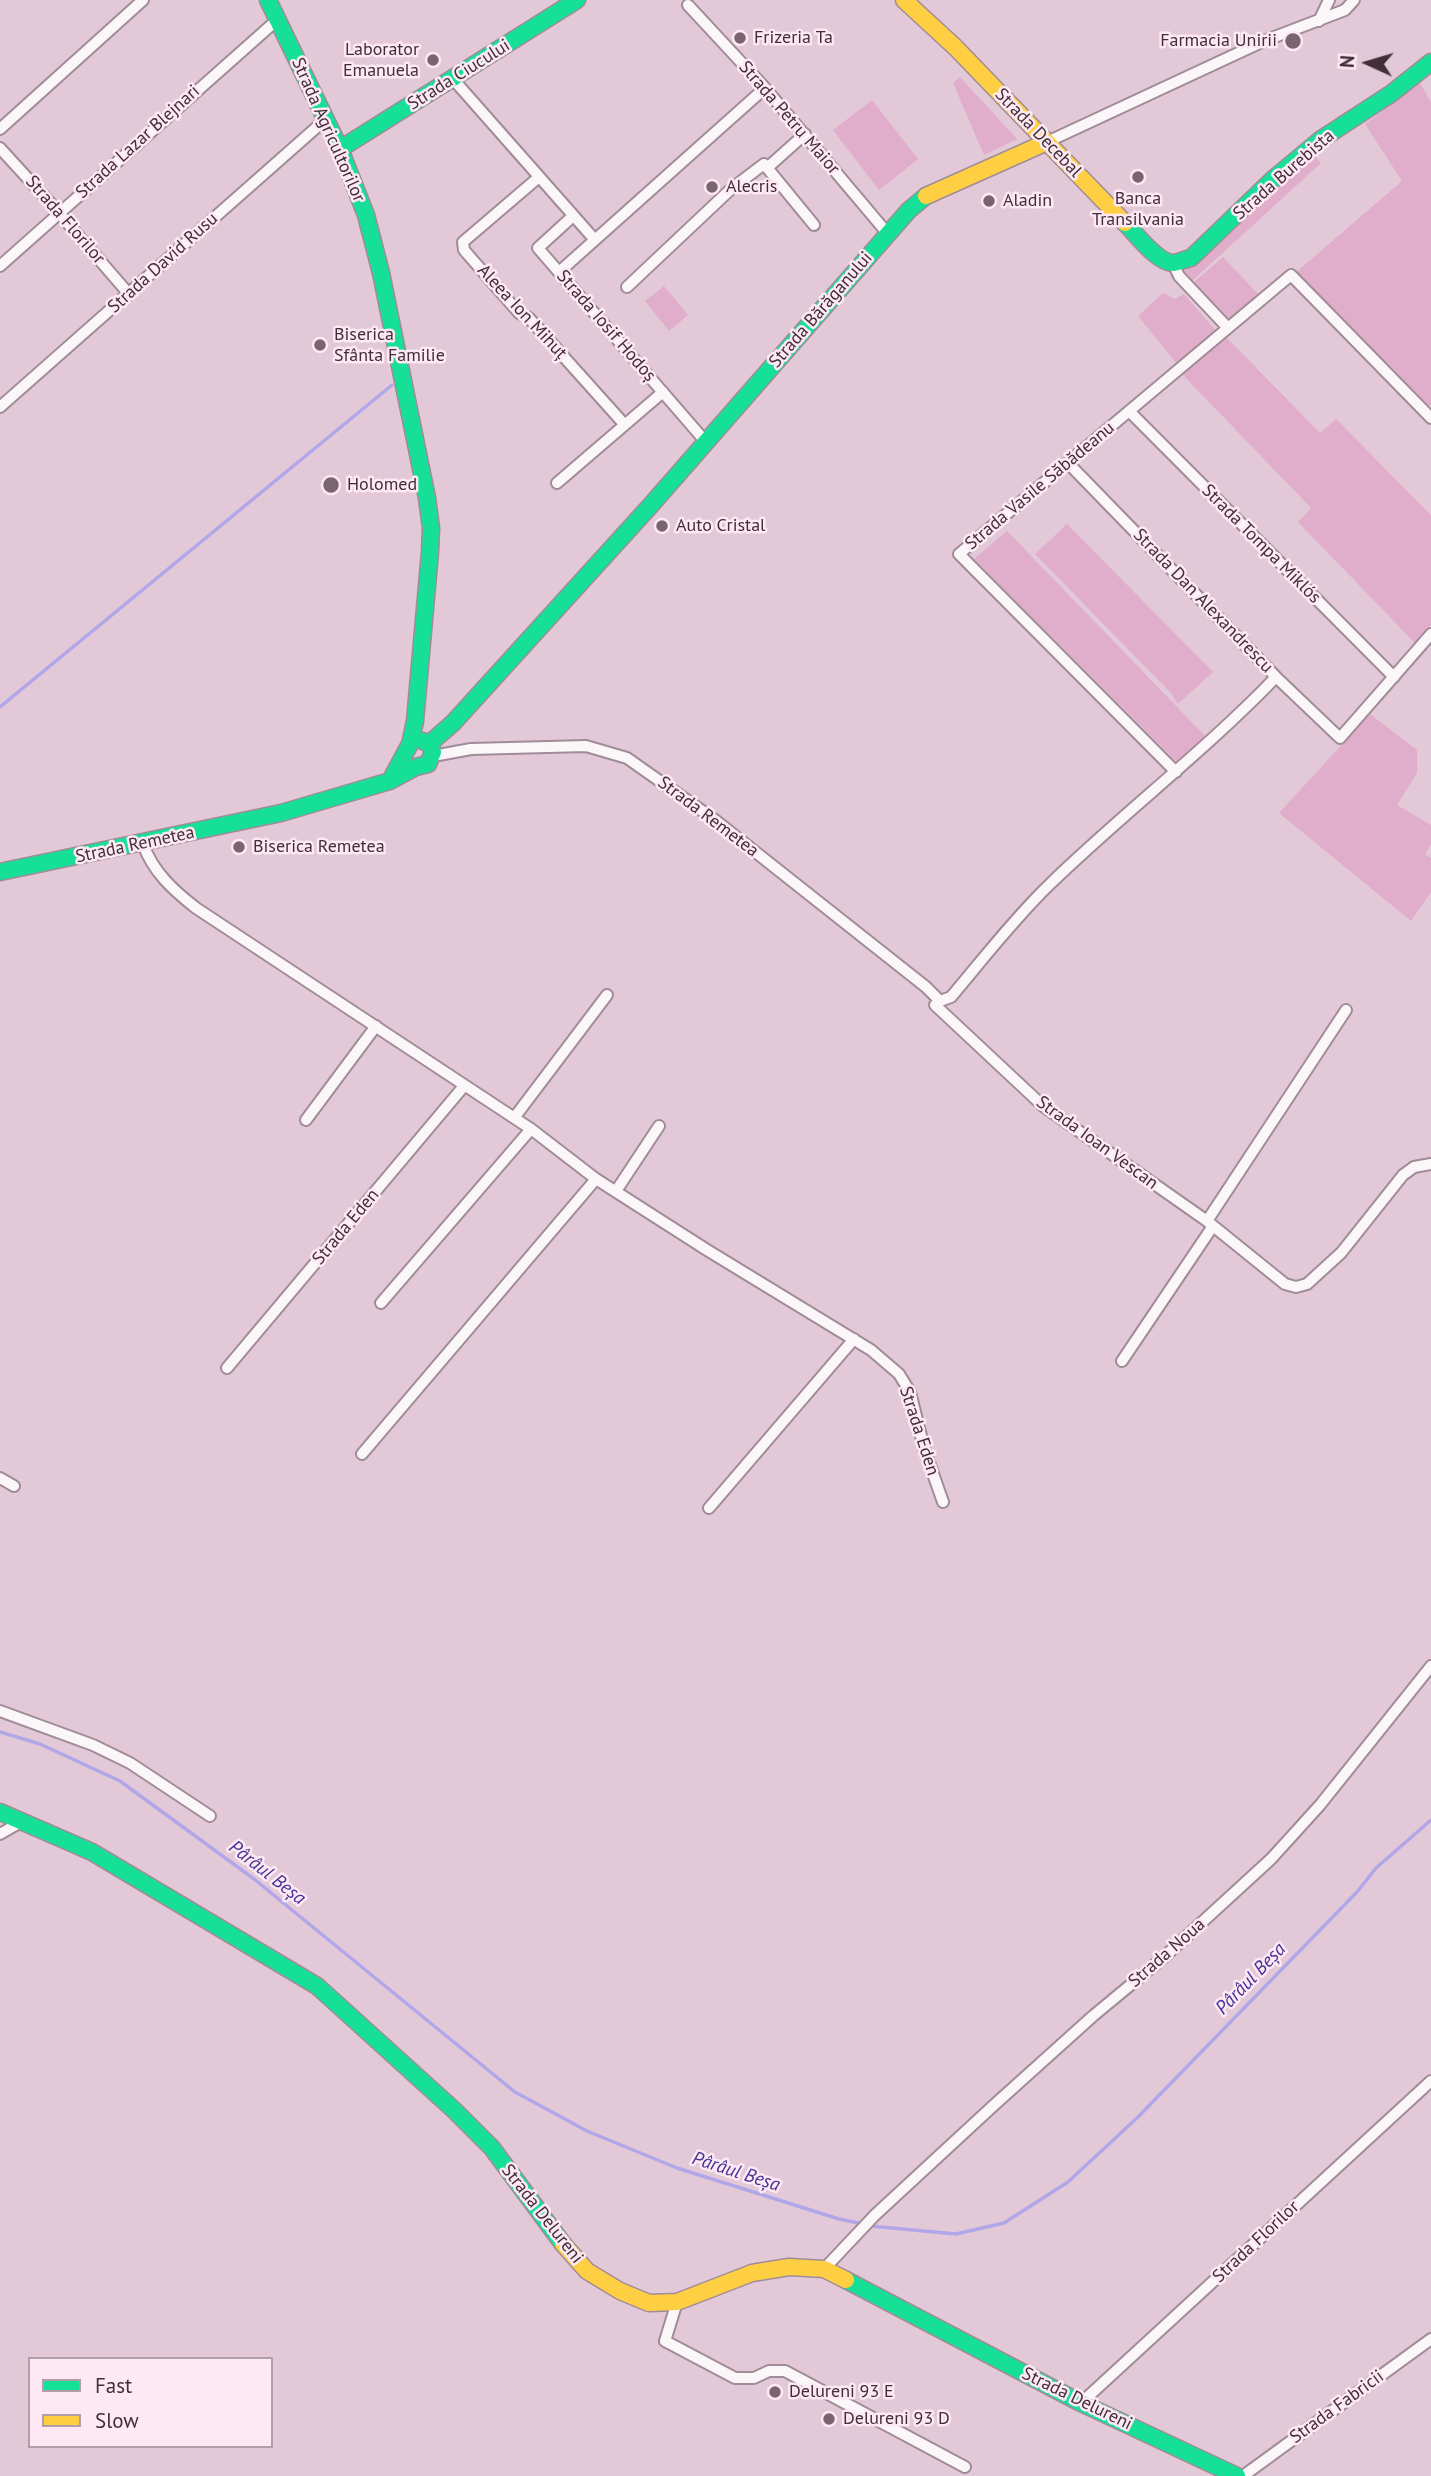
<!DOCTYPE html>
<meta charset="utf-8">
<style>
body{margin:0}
#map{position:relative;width:1431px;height:2476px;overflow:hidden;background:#e3c9d8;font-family:"PT Sans",sans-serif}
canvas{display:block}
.legend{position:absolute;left:28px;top:2357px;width:245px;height:91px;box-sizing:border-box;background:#fde8f3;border:2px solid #b29ea8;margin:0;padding:9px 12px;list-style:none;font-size:21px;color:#412e38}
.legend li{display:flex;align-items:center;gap:14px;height:35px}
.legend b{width:35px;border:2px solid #b29ea8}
.north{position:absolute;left:1333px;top:28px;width:70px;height:70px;-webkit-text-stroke:5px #fde8f3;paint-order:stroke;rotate:274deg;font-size:19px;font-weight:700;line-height:28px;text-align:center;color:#412e38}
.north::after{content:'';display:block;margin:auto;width:24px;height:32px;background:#412e38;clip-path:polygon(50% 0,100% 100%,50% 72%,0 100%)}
</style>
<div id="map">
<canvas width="1431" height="2476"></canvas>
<ul class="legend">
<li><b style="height:9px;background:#16e098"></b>Fast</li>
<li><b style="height:9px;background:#ffcf43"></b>Slow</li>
</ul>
<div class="north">N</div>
</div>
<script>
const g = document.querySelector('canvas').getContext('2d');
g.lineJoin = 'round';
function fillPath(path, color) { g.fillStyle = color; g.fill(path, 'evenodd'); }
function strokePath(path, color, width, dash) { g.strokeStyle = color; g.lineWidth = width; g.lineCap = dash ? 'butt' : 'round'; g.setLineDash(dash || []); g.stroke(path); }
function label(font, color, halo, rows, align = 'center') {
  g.font = font + ' "PT Sans",sans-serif'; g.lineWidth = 5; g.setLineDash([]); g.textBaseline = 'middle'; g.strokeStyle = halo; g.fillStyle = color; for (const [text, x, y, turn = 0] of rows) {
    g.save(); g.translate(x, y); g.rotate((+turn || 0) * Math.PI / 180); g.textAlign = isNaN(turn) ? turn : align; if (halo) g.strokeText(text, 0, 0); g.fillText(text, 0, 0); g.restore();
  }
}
const green = new Path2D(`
 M960 77 1017 139 984 155 953 83Z
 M1420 83 1431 102V404L1426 409 1294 274 1402 181 1365 124Z
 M872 100 918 159 879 190 833 130Z
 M1313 154 1321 163 1192 281 1184 272Z
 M1223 257 1260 296 1228 323 1193 283Z
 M664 286 688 315 669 331 645 301Z
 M1163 293 1175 299 1184 294 1216 331 1177 364 1138 316Z
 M1225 336 1320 433 1336 419 1431 515V625L1415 643 1298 522 1311 508 1183 375Z
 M1067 524 1213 672 1178 704 1170 692 1035 554Z
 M1007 531 1206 737 1176 761 974 559Z
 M1370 714 1417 750V773L1397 805 1431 825V844L1425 854 1431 858V892L1411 921 1279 813Z`);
const stream = new Path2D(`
 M0 707 392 385
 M0 1732 40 1744 120 1781 254 1879 515 2092 587 2131 677 2168 839 2219 863 2224
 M870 2226 956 2234 1004 2223 1068 2182 1138 2117 1357 1892 1376 1868 1431 1820`);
const street = new Path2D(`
 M688 5 765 88 888 234
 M1319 21 1329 0
 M453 79 595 240
 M0 129 143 0
 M1047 142 1264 41 1345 10 1354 0
 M0 148 52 205 128 293
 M767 168 805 134
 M539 177 463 242 464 250 519 313 529 318 624 424
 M573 216 538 248 705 441
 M1173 263 1179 276 1228 328
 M0 266 277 20
 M559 272 765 88
 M627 287 731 189 764 164 814 225
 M0 407 326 119
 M1129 411 1394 677
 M1068 463 1276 677 1340 738 1431 634
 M557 483 663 392
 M433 756 471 749 586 746 627 758 715 820 926 987 940 1001
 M1176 772 959 554 1291 275 1431 418
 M143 844C153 872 173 890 196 908L531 1129 596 1179 707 1250 871 1350 899 1374 910 1392 924 1448 943 1502
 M940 1001 935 1005 1043 1106 1207 1221 1285 1284 1296 1287 1307 1284 1341 1253 1403 1175 1414 1167 1431 1164
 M940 1001 951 997C983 959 1014 919 1049 885 1123 813 1205 751 1276 677
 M514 1118 607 995
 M306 1120 376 1026
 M616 1191 659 1126
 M1207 1221 1346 1010
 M381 1303 531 1129
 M1122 1361 1213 1226
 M227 1368 464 1086
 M362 1454 596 1179
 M0 1478 14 1486
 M709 1508 854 1339
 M0 1711 93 1745 130 1763 210 1816
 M0 1834 21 1822
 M824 2269 875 2215 993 2106 1093 2016 1163 1958 1271 1859 1320 1805 1431 1666
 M677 2302 665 2341 735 2378H754L769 2371H785L965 2467
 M1081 2403 1431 2081
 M1243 2476 1431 2339`);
const fast = new Path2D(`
 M268 0 340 149 366 215 381 273 427 498 431 528 430 552 415 721 410 744 390 781
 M340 149 577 0
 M1125 223C1136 234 1158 264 1174 263 1179 262 1186 259 1191 258L1272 180 1320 140 1392 93 1431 62
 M429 744 453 723 651 505 909 210 926 196
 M0 872 281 813 390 781 416 767 428 764 433 752 429 744 423 741
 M0 1812 92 1852 317 1986 454 2110 492 2148 563 2244
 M846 2280 1081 2403 1237 2476`);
const slow = new Path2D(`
 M904 0 955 47 1125 223
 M926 196 1047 142
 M563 2244 587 2271 620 2291 649 2303 677 2302 752 2273 789 2267 824 2269 846 2280`);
const markers = [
 [740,38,7,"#7a6470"],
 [1293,41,9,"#7a6470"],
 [433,60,7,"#7a6470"],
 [1138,177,7,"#7a6470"],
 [712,187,7,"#7a6470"],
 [989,201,7,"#7a6470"],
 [320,345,7,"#7a6470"],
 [331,485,9,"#7a6470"],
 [662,526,7,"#7a6470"],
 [239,847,7,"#7a6470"],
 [775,2392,7,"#7a6470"],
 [829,2419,7,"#7a6470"]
];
const poiNames = [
 ["Frizeria Ta",754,38],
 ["Farmacia Unirii",1277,41,"right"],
 ["Laborator",419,50,"right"],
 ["Emanuela",419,71,"right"],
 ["Alecris",726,187],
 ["Banca",1138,199,"center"],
 ["Transilvania",1138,220,"center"],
 ["Aladin",1003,201],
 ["Biserica",334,335],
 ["Sfânta Familie",334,356],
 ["Holomed",347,485],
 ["Auto Cristal",676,526],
 ["Biserica Remetea",253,847],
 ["Delureni 93 E",789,2392],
 ["Delureni 93 D",843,2419]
];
const streetNames = [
 ["Strada Ciucului",459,75,-32],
 ["Strada Petru Maior",789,118,49],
 ["Strada Agricultorilor",328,130,66],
 ["Strada Decebal",1038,133,46],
 ["Strada Lazar Blejnari",138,142,-42],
 ["Strada Burebista",1284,175,-41],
 ["Strada Florilor",65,220,49],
 ["Strada David Rusu",163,263,-42],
 ["Strada Bărăganului",821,310,-49],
 ["Aleea Ion Mihuț",522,312,47],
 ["Strada Iosif Hodoș",606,326,49],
 ["Strada Vasile Săbădeanu",1040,486,-40],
 ["Strada Tompa Miklós",1261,544,45],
 ["Strada Dan Alexandrescu",1203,601,46],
 ["Strada Remetea",708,817,37],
 ["Strada Remetea",135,845,-12],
 ["Strada Ioan Vescan",1097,1143,36],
 ["Strada Eden",346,1227,-50],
 ["Strada Eden",919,1431,72],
 ["Strada Noua",1167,1953,-41],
 ["Strada Delureni",542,2214,52],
 ["Strada Florilor",1256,2242,-43],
 ["Strada Delureni",1077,2399,26],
 ["Strada Fabricii",1337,2407,-36]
];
const waterNames = [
 ["Pârâul Beșa",267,1873,38],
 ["Pârâul Beșa",1251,1979,-46],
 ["Pârâul Beșa",736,2172,18]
];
fillPath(green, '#e0adca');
strokePath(stream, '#b1a7e8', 3.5);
strokePath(street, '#a08c98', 14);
strokePath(fast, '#a08c98', 19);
strokePath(slow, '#a08c98', 19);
strokePath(street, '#fbf7f9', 10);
strokePath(fast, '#16e098', 16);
strokePath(slow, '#ffcf43', 16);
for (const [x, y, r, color] of markers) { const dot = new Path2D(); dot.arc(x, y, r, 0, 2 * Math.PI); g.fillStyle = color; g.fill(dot); strokePath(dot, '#fde8f3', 2.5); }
label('18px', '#412e38', '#fde8f3', poiNames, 'left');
label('18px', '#412e38', '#fde8f3', streetNames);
label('italic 19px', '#423396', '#fde8f3', waterNames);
</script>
